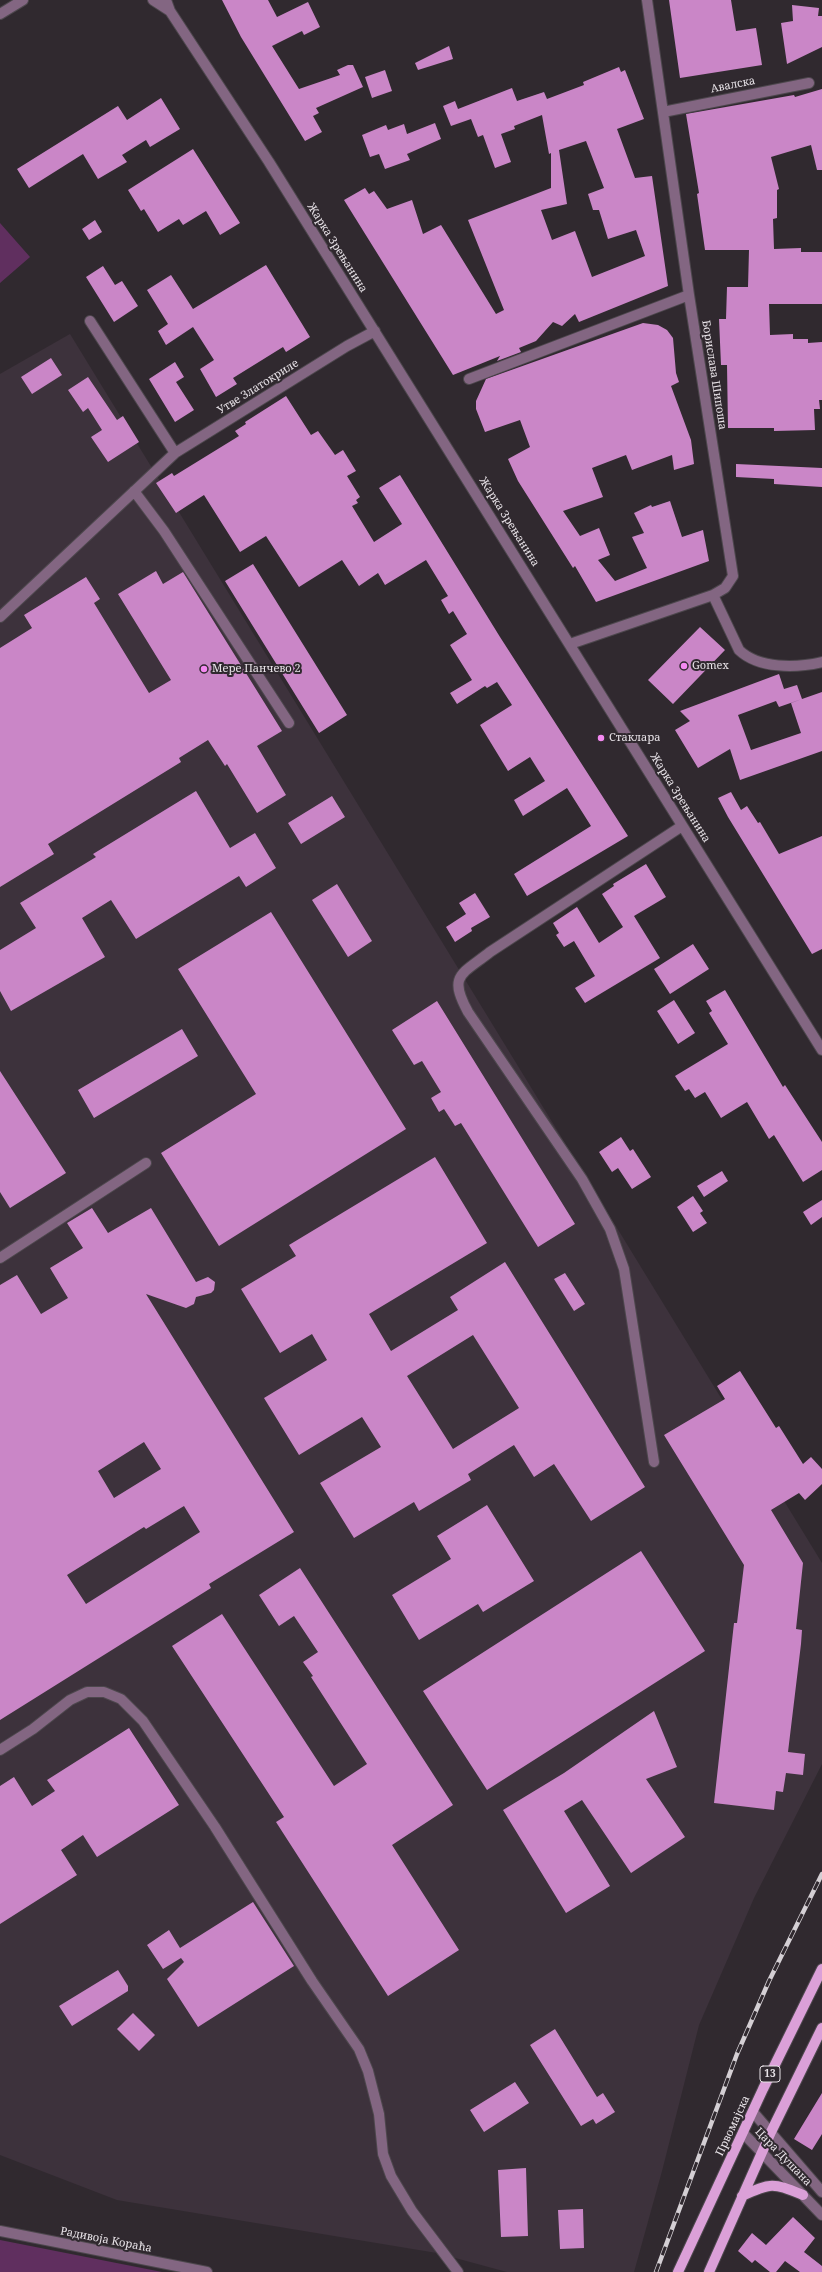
<!DOCTYPE html>
<meta charset="utf-8">
<style>
body{margin:0}
canvas{display:block;background:#30292f}
</style>
<canvas width="822" height="2272"></canvas>
<script>
const g = document.querySelector('canvas').getContext('2d');
g.lineJoin = 'round';
function fillPath(path, color) { g.fillStyle = color; g.fill(path, 'evenodd'); }
function strokePath(path, color, width, dash) { g.strokeStyle = color; g.lineWidth = width; g.lineCap = dash ? 'butt' : 'round'; g.setLineDash(dash || []); g.stroke(path); }
function label(font, color, halo, rows, align = 'center') {
  g.font = font + ' "Noto Serif",serif'; g.lineWidth = 4; g.setLineDash([]); g.textBaseline = 'middle'; g.strokeStyle = halo; g.fillStyle = color; for (const [text, x, y, turn = 0] of rows) {
    g.save(); g.translate(x, y); g.rotate((+turn || 0) * Math.PI / 180); g.textAlign = isNaN(turn) ? turn : align; if (halo) g.strokeText(text, 0, 0); g.fillText(text, 0, 0); g.restore();
  }
}
const built = new Path2D(`
 M70 334 822 1563V1764L754 1898 699 2025 662 2171 634 2272H507L437 2253 117 2200 0 2155V374Z`);
const green = new Path2D(`
 M0 223 30 257 0 283Z
 M0 2240 162 2272H0Z`);
const building = new Path2D(`
 M222 0H268L277 17 308 2 320 27 304 35 302 31 272 46 299 89 340 75 337 70 348 65H353L363 87 316 108 319 113 313 116 322 132 305 141 241 37Z
 M669 0H731L736 31 756 28 762 65 680 78Z
 M792 5 819 8 818 16H822V47L787 64 781 23 793 21Z
 M449 46 453 59 418 70 415 63Z
 M619 67 621 72 625 70 644 119 617 129 635 178 652 176 668 286 579 322 575 314 562 326 553 322 536 341 519 348 521 352 497 361 500 356 453 375 344 200 365 188 369 194 374 191 387 209 412 200 423 234 441 225 496 314 504 310 468 220 551 188V153L549 154 542 115 514 126 515 129 501 134 511 162 495 168 483 135 478 137 471 119 451 126 443 106 455 101 458 109 512 88 517 101 544 92 547 99 584 85 583 82ZM586 141 604 188 588 194 593 210H599L608 239 636 230 645 256 592 277 575 231 552 240 541 210 567 204 559 150Z
 M385 70 392 91 372 98 365 77Z
 M822 89V170H817L811 145 771 157 779 189 777 190V218L773 219 774 249 801 248V252H822V304H769L770 335 793 334V339H808V343L822 342V400H819L820 409H814L815 430 774 431V428H728L727 365H721L719 319H726L727 287H748L749 250H705L697 194 699 193 686 114 794 95 795 97Z
 M161 98 180 129 150 147 146 140 122 155 127 162 98 179 83 154 29 188 17 169 118 106 127 120Z
 M435 123 441 139 407 154 410 160 385 169 379 154 370 157 362 135 386 125 388 130 404 124 407 134Z
 M193 149 240 223 220 235 206 211 183 225 179 219 158 232 144 209 141 211 128 190Z
 M95 220 102 232 89 240 82 229Z
 M266 265 310 337 286 352 283 347 233 378 237 384 216 397 200 369 214 360 193 327 166 345 158 331 168 324 147 290 171 275 193 309Z
 M103 266 115 285 122 281 138 306 114 322 86 277Z
 M643 323 658 325 667 330 673 338 676 373 679 382 671 386 691 440 694 464 674 470 672 455 632 470 626 455 592 468 603 497 563 511 580 536 599 528 610 555 598 560 615 581 647 568 632 537 644 533 634 513 651 505 652 507 670 501 682 537 703 530 709 561 596 602 575 566 573 568 518 481 508 459 530 447 520 420 485 432 476 409V401L486 379Z
 M51 358 62 375 32 394 21 377Z
 M175 362 184 377 176 382 194 410 175 422 149 379Z
 M88 377 117 420 123 416 139 442 108 462 91 437 102 430 88 408 83 412 68 390Z
 M286 396 311 435 318 431 335 455 343 450 356 471 347 476 360 497 356 500 358 503 352 506 374 542 402 524 379 488 400 475 500 637 628 836 527 896 514 874 591 826 567 788 523 816 514 800 545 781 530 757 508 771 480 725 512 705 497 682 487 688 485 686 457 704 450 693 472 680 450 645 467 634 453 611 449 614 441 600 448 596 426 560 385 585 378 573 359 586 342 560 299 587 266 536 240 552 204 495 176 513 156 483 172 473 174 476 239 436 235 431 246 424 245 422Z
 M736 464 822 468V487L774 484V479L736 477Z
 M253 564 347 715 319 733 225 581Z
 M156 571 163 584 183 572 282 731 257 746 286 795 257 813 227 764 225 766 208 740 179 758 181 762 48 844 54 854 0 887V648L32 628 24 615 86 577 100 599 94 603 149 693 171 680 118 594Z
 M700 627 725 650 673 704 648 680Z
 M779 674 784 689 797 685 802 699 822 692V751L740 780 730 749 698 768 675 730 690 721 680 711ZM802 699 791 703 801 733 751 750 738 715 776 701 779 707Z
 M196 791 230 848 255 833 276 868 246 887 239 876 136 939 111 900 82 918 105 957 11 1011 0 991V950L36 928 20 903 96 857 93 854Z
 M731 792 741 810 747 806 758 823 760 822 779 854 822 836V949L812 954 728 817 718 798Z
 M332 796 345 817 301 844 288 823Z
 M646 864 666 897 634 916 660 958 585 1003 575 988 595 976 574 941 564 947 556 935 559 933 553 923 577 907 599 943 623 927 602 894 614 886 613 884Z
 M337 884 372 941 348 957 312 900Z
 M475 893 490 917 471 928 472 931 455 942 446 927 466 914 459 903Z
 M271 912 406 1129 219 1246 161 1153 256 1094 178 969Z
 M693 944 709 969 670 994 654 969Z
 M725 990 783 1087 785 1085 822 1142V1170L803 1182 774 1135 769 1139 747 1102 721 1118 705 1092 695 1098 689 1089 685 1091 675 1076 728 1044 709 1013 712 1011 706 1001Z
 M674 1000 695 1033 678 1044 657 1011Z
 M437 1001 575 1224 538 1247 461 1123 455 1126 444 1109 439 1112 431 1098 441 1092 422 1061 414 1065 392 1030Z
 M182 1029 198 1056 94 1118 78 1090Z
 M0 1071 66 1173 10 1208 0 1192Z
 M621 1137 630 1151 633 1149 651 1177 632 1189 618 1168 612 1172 599 1152Z
 M435 1157 487 1243 369 1314 391 1351 458 1310 450 1297 505 1262 645 1487 591 1521 554 1464 534 1477 514 1445 468 1474 471 1480 419 1511 414 1502 354 1538 320 1483 381 1447 362 1417 299 1455 264 1398 327 1360 312 1334 280 1353 241 1289 296 1256 289 1245ZM473 1335 519 1408 453 1449 407 1376Z
 M722 1171 728 1181 704 1197 697 1186Z
 M693 1196 703 1211 700 1213 707 1223 693 1232 677 1207Z
 M822 1200V1217L811 1225 803 1212Z
 M92 1208 108 1233 151 1208 196 1282 208 1277 215 1282 214 1290 211 1293 196 1297 194 1304 186 1308 146 1294 294 1532 209 1584 211 1588 0 1720V1285L17 1275 41 1314 68 1298 50 1268 83 1248 67 1223ZM144 1442 161 1469 114 1498 98 1471ZM184 1506 200 1532 86 1604 67 1575 144 1527 146 1529Z
 M565 1273 585 1304 574 1311 554 1279Z
 M740 1371 776 1428 779 1426 803 1464 811 1457 822 1469V1484L805 1500 799 1493 771 1510 803 1563 796 1629 802 1630 801 1644 788 1752 805 1754 803 1775 786 1773 783 1792 776 1791 774 1810 714 1803 734 1623H737L744 1565 664 1435 725 1399 717 1386Z
 M487 1505 534 1581 483 1612 478 1604 419 1640 392 1595 451 1559 437 1536Z
 M641 1551 705 1651 487 1790 423 1691Z
 M300 1568 453 1805 392 1845 459 1950 388 1996 276 1822 284 1817 172 1646 222 1614 334 1786 367 1764 311 1677 313 1676 303 1662 318 1652 294 1616 279 1626 259 1595Z
 M654 1711 677 1767 646 1779 685 1837 631 1873 582 1800 564 1811 610 1886 566 1913 503 1810 564 1773Z
 M129 1728 179 1805 97 1857 83 1835 61 1850 77 1875 0 1924V1786L14 1777 32 1806 55 1791 47 1780Z
 M253 1902 294 1966 198 2027 167 1979 184 1962 181 1958 163 1969 147 1945 169 1930 180 1948Z
 M118 1970 128 1986V1991L72 2026 59 2006Z
 M133 2013 155 2035 139 2051 117 2029Z
 M555 2029 597 2097 603 2093 615 2112 596 2124 593 2119 581 2126 530 2045Z
 M515 2082 529 2103 484 2132 470 2110Z
 M822 2093V2134L812 2150 794 2139Z
 M526 2168 528 2236 501 2237 498 2170Z
 M583 2209 584 2248 560 2249 558 2210Z
 M793 2217 815 2238 804 2252 822 2266V2272H800L785 2261 776 2272H770L755 2260 752 2263 738 2251 752 2233 766 2245Z`);
const minor = new Path2D(`
 M153 0 170 11
 M166 0 170 11 269 162 822 1050
 M0 14 23 0
 M663 112 809 83
 M90 321 175 453
 M469 379 689 295
 M134 491 164 531 289 723
 M713 595 739 650C759 669 796 668 822 662
 M0 617 175 453 347 346 375 331
 M570 644 713 595 725 588 733 576 689 295 647 0
 M0 1258 146 1163
 M654 1462 624 1269 610 1229 582 1179 468 1012C448 975 461 975 490 952L682 826
 M0 1750 33 1729 70 1700 87 1692H104L121 1699 143 1721 215 1827 312 1981 359 2049 368 2071 379 2114 383 2154 391 2176 412 2211 458 2272
 M753 2112 822 2192
 M743 2133 822 2215
 M0 2231 207 2272`);
const major = new Path2D(`
 M742 2196C772 2182 773 2183 803 2195
 M678 2272 763 2089 822 1969
 M709 2272 771 2132 822 2028`);
const rail = new Path2D(`
 M656 2272 737 2054 769 1981 822 1874`);
const markers = [
 [684,666,4,"#f489f1"],
 [204,669,4,"#f489f1"],
 [601,738,4,"#f489f1"]
];
const shields = [
 [770,2074,20]
];
const shieldNames = [
 ["13",770,2074]
];
const streetNames = [
 ["Авалска",733,85,-11],
 ["Жарка Зрењанина",337,248,58],
 ["Борислава Шипоша",714,375,81],
 ["Утве Златокриле",258,387,-32],
 ["Жарка Зрењанина",509,522,58],
 ["Жарка Зрењанина",680,798,58],
 ["Првомајска",733,2126,-65],
 ["Цара Душана",783,2157,46],
 ["Радивоја Кораћа",106,2240,11]
];
const poiNames = [
 ["Gomex",692,666],
 ["Мере Панчево 2",212,669],
 ["Стаклара",609,738]
];
fillPath(built, '#3d323c');
fillPath(green, '#602f5f');
fillPath(building, '#ca86c7');
strokePath(minor, '#4d474d', 12);
strokePath(major, '#4d474d', 12);
strokePath(minor, '#836682', 10);
strokePath(major, '#dba0d8', 10);
strokePath(rail, '#d4cfd4', 4.5);
strokePath(rail, '#30292f', 3, [9]);
for (const [x, y, r, color] of markers) { const dot = new Path2D(); dot.arc(x, y, r, 0, 2 * Math.PI); g.fillStyle = color; g.fill(dot); strokePath(dot, '#30292f', 1.5); }
for (const [x, y, w] of shields) { const box = new Path2D(); box.roundRect(x - w / 2, y - 8, w, 16, 3); g.fillStyle = '#30292f'; g.fill(box); strokePath(box, '#e8e3e8', 1); }
label('bold 10px', '#e8e3e8', null, shieldNames);
label('11px', '#e8e3e8', '#30292f', streetNames);
label('11px', '#e8e3e8', '#30292f', poiNames, 'left');
</script>
